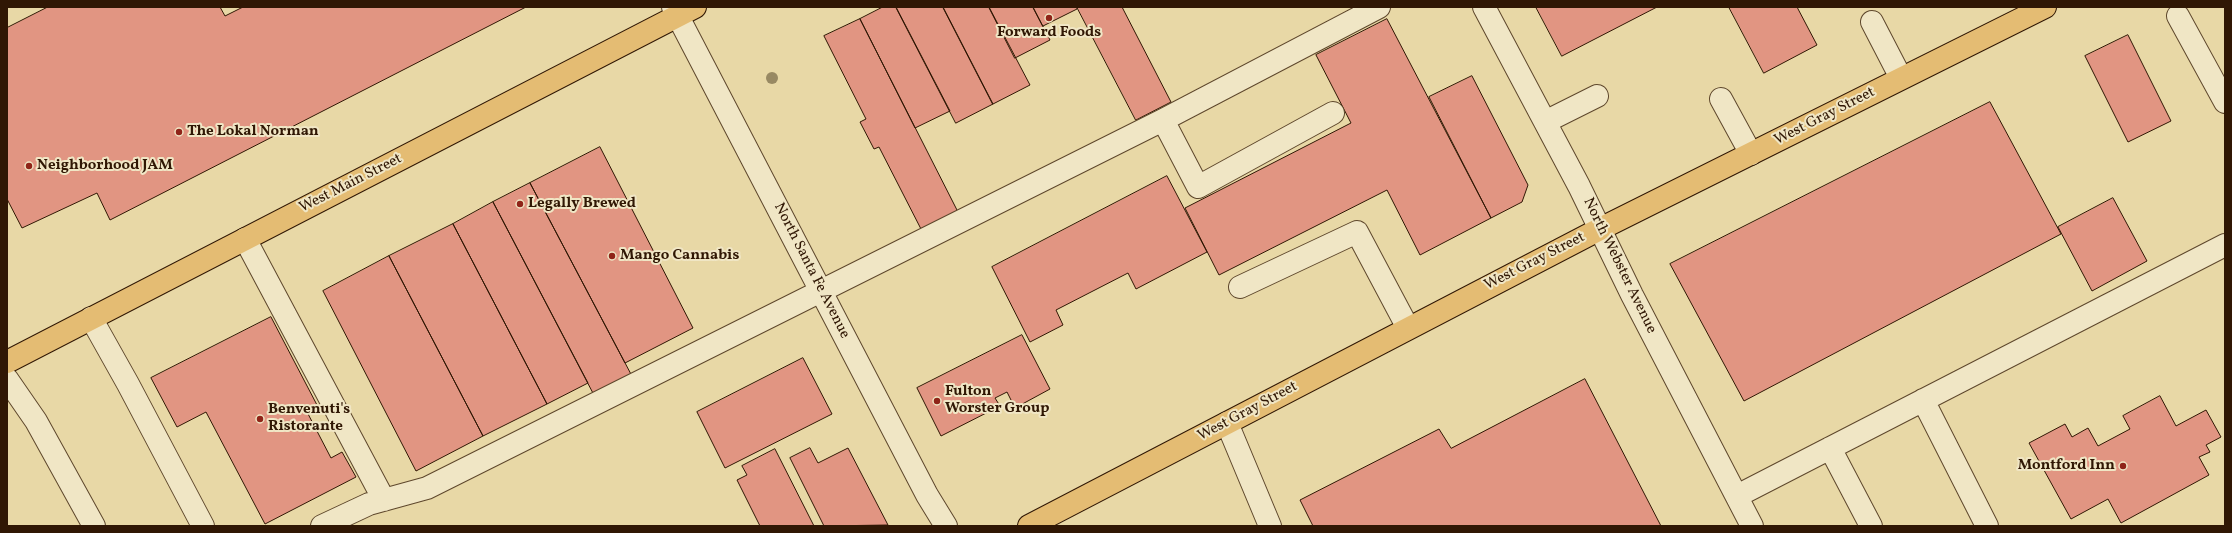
<!DOCTYPE html>
<style>
body{margin:0}
#map{position:relative;width:2232px;height:533px;overflow:hidden;background:#e8d8a6;font-family:Vollkorn,serif}
canvas{display:block}
.frame{position:absolute;inset:0;border:8px solid #301704;pointer-events:none}
</style>
<div id="map">
<canvas width="2232" height="533"></canvas>
<div class="frame"></div>
</div>
<script>
const g = document.querySelector('canvas').getContext('2d');
g.lineJoin = 'round';
function fillPath(path, color) { g.fillStyle = color; g.fill(path, 'evenodd'); }
function strokePath(path, color, width, dash) { g.strokeStyle = color; g.lineWidth = width; g.lineCap = dash ? 'butt' : 'round'; g.setLineDash(dash || []); g.stroke(path); }
function label(font, color, halo, rows, align = 'center') {
  g.font = font + ' Vollkorn,serif'; g.lineWidth = 4; g.setLineDash([]); g.textBaseline = 'middle'; g.strokeStyle = halo; g.fillStyle = color; for (const [text, x, y, turn = 0] of rows) {
    g.save(); g.translate(x, y); g.rotate((+turn || 0) * Math.PI / 180); g.textAlign = isNaN(turn) ? turn : align; if (halo) g.strokeText(text, 0, 0); g.fillText(text, 0, 0); g.restore();
  }
}
const building = new Path2D(`
 M48 7H220L225 16 243 7H526L110 220 97 193 22 228 7 199V28Z
 M883 7H896L950 111 915 128 860 19Z
 M896 7H943L993 104 956 123Z
 M943 7H989L1030 85 993 104Z
 M989 7H1033L1050 40 1015 58Z
 M1033 7H1077V9L1043 26Z
 M1077 7H1122L1171 102 1136 120Z
 M1536 7H1657L1562 56Z
 M1729 7H1797L1817 45 1764 73Z
 M860 19 958 212 922 231 879 147 874 149 860 122 866 119 824 36Z
 M1387 19 1491 218 1420 255 1387 190 1219 275 1185 208 1351 123 1316 55Z
 M2128 35 2171 121 2128 142 2085 56Z
 M1472 76 1528 185 1522 202 1491 218 1429 97Z
 M1990 102 2061 234 1744 401 1670 264Z
 M600 147 693 328 625 363 530 183Z
 M1167 176 1207 252 1136 289 1128 273 1056 310 1063 325 1030 342 992 267Z
 M530 183 633 378 595 397 493 202Z
 M2113 198 2147 261 2092 291 2058 227Z
 M493 202 588 383 547 404 453 224Z
 M453 224 547 404 483 436 389 256Z
 M389 256 483 436 416 471 323 291Z
 M271 317 317 405 306 410 331 458 342 452 356 477 265 524 206 412 177 427 151 378Z
 M1022 335 1050 389 1015 408 1007 392 995 398 1000 406 941 436 917 388Z
 M803 358 832 414 725 468 697 412Z
 M1585 379 1661 526H1313L1300 500 1439 429 1451 448Z
 M2160 396 2176 426 2206 410 2221 437 2206 445 2210 452 2199 457 2209 475 2121 523 2108 499 2071 519 2029 443 2065 424 2072 437 2088 428 2098 446 2130 429 2123 416Z
 M810 448 818 463 848 448 888 525 824 526 790 458Z
 M775 449 814 526H760L737 480 747 475 742 466Z`);
const minor = new Path2D(`
 M673 7 927 495 946 526
 M1484 7 1579 186 1632 295 1752 526
 M2178 16 2225 102
 M1872 22 1901 78
 M1721 99 1751 154
 M1163 120 1198 187 1333 113
 M1545 122 1597 96
 M245 239 384 500
 M1240 287 1357 232 1408 328
 M91 318 128 384 203 526
 M7 379 36 421 94 526
 M1923 400 1987 526
 M1227 423 1270 526
 M1830 448 1871 526
 M1737 496 2225 245
 M322 526 369 504 427 488 1163 120 1379 7`);
const major = new Path2D(`
 M7 362 695 7
 M1029 526 1600 229 2045 7`);
const trees = [
 [772,78]
];
const markers = [
 [1049,18,4,"#8f2418"],
 [179,132,4,"#8f2418"],
 [29,166,4,"#8f2418"],
 [520,204,4,"#8f2418"],
 [612,256,4,"#8f2418"],
 [937,401,4,"#8f2418"],
 [260,419,4,"#8f2418"],
 [2123,466,4,"#8f2418"]
];
const poiNames = [
 ["Forward Foods",1049,33,"center"],
 ["The Lokal Norman",187,132],
 ["Neighborhood JAM",37,166],
 ["Legally Brewed",528,204],
 ["Mango Cannabis",620,256],
 ["Fulton",945,392],
 ["Worster Group",945,409],
 ["Benvenuti's",268,410],
 ["Ristorante",268,427],
 ["Montford Inn",2115,466,"right"]
];
const streetNames = [
 ["West Gray Street",1825,117,-27],
 ["West Main Street",351,184,-27],
 ["West Gray Street",1535,262,-27],
 ["North Webster Avenue",1619,266,64],
 ["North Santa Fe Avenue",811,271,63],
 ["West Gray Street",1248,412,-28]
];
fillPath(building, '#e19582');
strokePath(building, '#301704', 1);
strokePath(minor, '#5e472c', 24);
strokePath(major, '#301704', 24);
strokePath(minor, '#f0e6c5', 22);
strokePath(major, '#e4bc73', 22);
g.fillStyle = '#988963';
for (const [x, y] of trees) { g.beginPath(); g.arc(x, y, 6, 0, 2 * Math.PI); g.fill(); }
for (const [x, y, r, color] of markers) { const dot = new Path2D(); dot.arc(x, y, r, 0, 2 * Math.PI); g.fillStyle = color; g.fill(dot); strokePath(dot, '#f0e6c5', 1.5); }
label('bold 15px', '#301704', '#f0e6c5', poiNames, 'left');
label('15px', '#301704', '#f0e6c5', streetNames);
</script>
